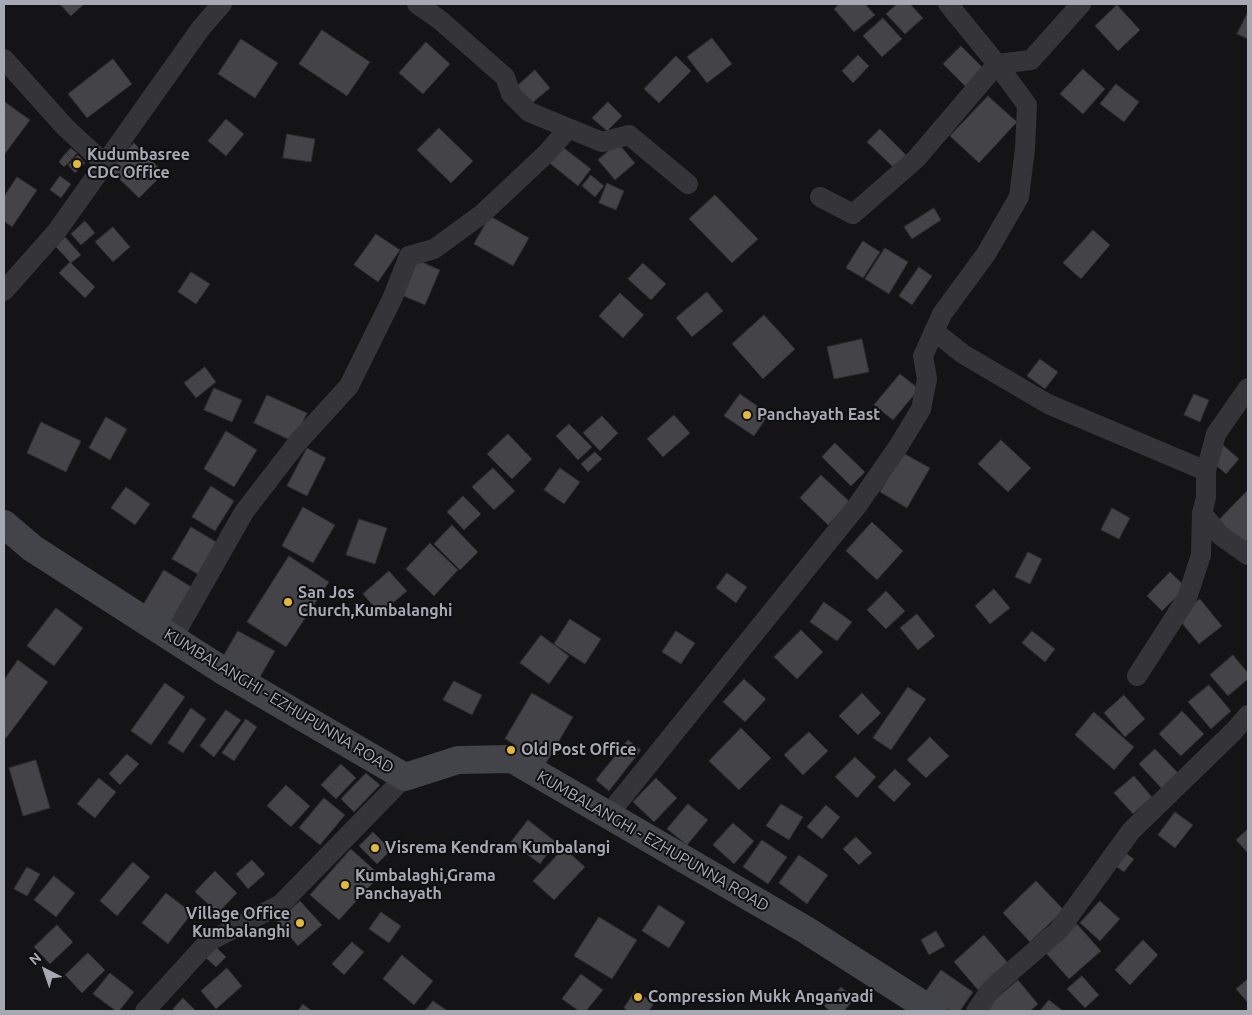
<!DOCTYPE html>
<style>
body{margin:0}
#map{position:relative;width:1252px;height:1015px;overflow:hidden;background:#141315;font-family:Ubuntu,sans-serif}
canvas{display:block}
.frame{position:absolute;inset:0;border:5px solid #a6a9b4;pointer-events:none}
.north{position:absolute;left:20px;top:945px;width:50px;height:50px;-webkit-text-stroke:4px #0f0e10;paint-order:stroke;rotate:319deg;font-size:14px;font-weight:700;line-height:20px;text-align:center;color:#a6a9b4}
.north::after{content:'';display:block;margin:auto;width:18px;height:22px;background:#a6a9b4;clip-path:polygon(50% 0,100% 100%,50% 72%,0 100%)}
</style>
<div id="map">
<canvas width="1252" height="1015"></canvas>
<div class="frame"></div>
<div class="north">N</div>
</div>
<script>
const g = document.querySelector('canvas').getContext('2d');
g.lineJoin = 'round';
function fillPath(path, color) { g.fillStyle = color; g.fill(path, 'evenodd'); }
function strokePath(path, color, width, dash) { g.strokeStyle = color; g.lineWidth = width; g.lineCap = dash ? 'butt' : 'round'; g.setLineDash(dash || []); g.stroke(path); }
function label(font, color, halo, rows, align = 'center') {
  g.font = font + ' Ubuntu,sans-serif'; g.lineWidth = 4; g.setLineDash([]); g.textBaseline = 'middle'; g.strokeStyle = halo; g.fillStyle = color; for (const [text, x, y, turn = 0] of rows) {
    g.save(); g.translate(x, y); g.rotate((+turn || 0) * Math.PI / 180); g.textAlign = isNaN(turn) ? turn : align; if (halo) g.strokeText(text, 0, 0); g.fillText(text, 0, 0); g.restore();
  }
}
const building = new Path2D(`
 M60 4H84L71 16Z
 M840 4H865L875 15 854 32 834 9Z
 M897 4H910L923 18 905 34 886 14Z
 M1117 5 1140 30 1118 51 1095 26Z
 M1248 12V39L1237 34Z
 M883 18 902 39 882 57 863 36Z
 M322 30 370 62 347 96 299 64Z
 M712 38 732 64 707 83 687 57Z
 M241 39 278 63 255 98 218 74Z
 M426 42 450 64 423 94 399 73Z
 M961 46 983 68 965 86 943 64Z
 M858 55 869 66 853 83 842 71Z
 M676 56 691 71 659 103 644 89Z
 M113 59 132 84 87 118 68 94Z
 M1083 69 1105 89 1083 114 1060 94Z
 M535 70 550 88 531 104 516 87Z
 M1116 84 1139 102 1124 122 1100 104Z
 M988 96 1017 122 979 163 950 136Z
 M5 102 30 120 4 155V105Z
 M608 102 622 116 607 131 592 118Z
 M226 119 244 134 226 156 208 141Z
 M439 128 473 161 451 183 417 150Z
 M880 129 906 155 894 168 867 142Z
 M287 134 315 139 311 162 283 158Z
 M134 143 164 173 139 198 108 168Z
 M618 143 635 163 615 180 598 160Z
 M560 145 591 169 578 186 547 161Z
 M71 148 77 153 72 159 66 153Z
 M66 153 72 159 64 167 59 162Z
 M78 155 85 163 75 173 68 165Z
 M591 175 604 186 595 197 582 186Z
 M60 176 71 184 61 198 50 190Z
 M17 177 37 190 12 227 4 221V197Z
 M607 183 624 191 616 210 599 203Z
 M715 195 758 239 732 263 689 219Z
 M934 208 941 220 912 239 904 227Z
 M490 216 529 238 513 266 474 244Z
 M85 221 95 233 81 245 71 234Z
 M113 227 130 247 113 262 95 242Z
 M1093 230 1110 245 1081 279 1063 263Z
 M376 234 400 250 378 282 354 265Z
 M65 237 81 255 71 263 55 246Z
 M863 241 880 252 863 278 846 268Z
 M885 248 908 262 889 294 865 279Z
 M417 260 440 270 425 305 401 295Z
 M70 262 95 287 85 298 59 273Z
 M643 263 666 284 651 300 628 279Z
 M919 267 932 276 912 305 899 296Z
 M191 272 210 284 196 304 178 292Z
 M707 292 723 311 692 337 676 318Z
 M620 293 644 315 623 338 599 316Z
 M764 315 795 349 763 379 732 344Z
 M862 339 869 372 834 379 827 347Z
 M1040 359 1058 372 1045 389 1027 376Z
 M205 367 216 382 196 398 184 383Z
 M900 374 919 389 893 420 874 405Z
 M214 388 242 400 232 422 204 410Z
 M740 394 769 414 754 436 724 416Z
 M1194 394 1209 400 1200 422 1184 415Z
 M267 395 307 413 294 442 254 423Z
 M674 415 690 433 663 457 647 439Z
 M602 416 618 433 600 451 583 433Z
 M106 417 127 429 110 460 89 448Z
 M41 422 81 441 66 472 27 453Z
 M569 424 592 447 578 460 556 436Z
 M226 431 257 450 234 487 204 469Z
 M508 434 532 459 512 479 487 454Z
 M1001 440 1031 468 1008 492 978 464Z
 M835 443 865 472 851 486 822 457Z
 M1223 445 1239 459 1226 474 1210 460Z
 M307 448 326 458 307 496 287 486Z
 M595 452 602 459 588 472 581 464Z
 M903 453 930 468 907 508 880 492Z
 M493 468 515 491 494 510 472 487Z
 M560 468 580 482 564 504 544 490Z
 M821 475 850 502 828 525 800 498Z
 M211 486 234 501 215 531 192 517Z
 M126 487 150 504 135 525 111 508Z
 M1248 490V539L1243 545 1218 521Z
 M463 496 481 514 464 530 447 512Z
 M303 507 335 525 313 563 282 546Z
 M1112 508 1130 518 1119 539 1101 530Z
 M359 519 387 528 375 564 346 555Z
 M872 522 903 551 877 580 846 551Z
 M452 525 478 552 460 570 434 544Z
 M191 527 220 544 201 576 172 559Z
 M430 543 458 570 434 596 406 569Z
 M1028 552 1042 559 1030 584 1015 577Z
 M289 556 329 582 286 647 247 622Z
 M164 570 193 588 172 625 142 607Z
 M389 571 407 591 380 614 363 594Z
 M1170 572 1186 587 1162 611 1147 596Z
 M727 573 747 587 736 603 716 588Z
 M994 589 1010 608 990 624 975 606Z
 M886 591 905 611 886 629 867 610Z
 M1200 599 1222 626 1199 644 1177 617Z
 M824 602 852 622 837 641 810 622Z
 M56 608 83 628 54 666 27 646Z
 M917 614 935 636 918 650 900 628Z
 M570 619 601 639 585 664 554 644Z
 M801 630 823 652 797 679 774 657Z
 M238 631 275 651 257 682 220 662Z
 M676 631 695 643 681 664 662 652Z
 M1032 631 1055 649 1045 662 1022 643Z
 M541 635 569 656 549 684 520 663Z
 M1233 655 1248 673V679L1228 696 1210 675Z
 M18 660 48 682 6 738 4 737V680Z
 M744 679 766 699 745 722 723 702Z
 M454 681 482 695 472 715 443 700Z
 M165 683 185 697 151 745 131 731Z
 M1209 685 1231 711 1211 729 1188 702Z
 M908 687 926 699 891 750 873 738Z
 M532 693 573 717 546 763 505 739Z
 M862 693 881 713 858 735 839 716Z
 M1124 695 1145 719 1125 737 1104 713Z
 M191 708 206 719 183 753 168 743Z
 M226 710 241 720 214 757 200 746Z
 M1182 711 1204 734 1181 756 1159 734Z
 M1094 712 1134 747 1114 770 1075 735Z
 M246 719 257 727 234 761 222 753Z
 M741 728 771 758 739 790 709 761Z
 M809 732 828 751 803 775 784 755Z
 M930 737 949 756 926 778 907 760Z
 M628 740 641 750 609 791 596 780Z
 M1155 749 1181 776 1164 791 1139 764Z
 M127 754 139 764 120 785 109 774Z
 M855 757 876 777 857 798 835 777Z
 M36 760 50 808 23 816 9 768Z
 M341 764 356 778 336 799 321 785Z
 M895 769 911 784 894 802 878 787Z
 M366 773 380 785 354 812 341 799Z
 M1134 776 1152 797 1133 814 1114 793Z
 M99 778 116 792 95 818 77 804Z
 M656 778 677 798 654 822 633 802Z
 M286 785 310 806 291 827 267 806Z
 M324 798 345 815 320 845 299 828Z
 M688 804 708 820 687 845 667 829Z
 M781 804 803 817 789 840 766 826Z
 M826 805 840 817 822 839 807 827Z
 M1175 812 1193 825 1175 848 1158 835Z
 M528 820 556 842 540 864 511 842Z
 M733 823 754 841 734 864 713 845Z
 M1248 829V853L1236 840Z
 M373 832 391 850 377 864 359 846Z
 M856 837 872 853 859 865 843 849Z
 M762 840 787 857 768 884 743 867Z
 M564 848 585 867 554 900 533 881Z
 M351 849 380 875 339 920 310 895Z
 M1121 850 1134 859 1124 872 1111 863Z
 M799 855 828 875 807 904 779 883Z
 M252 860 265 874 248 889 236 874Z
 M133 862 150 877 117 916 100 901Z
 M27 867 40 874 27 896 14 889Z
 M215 871 237 893 218 913 195 892Z
 M54 876 75 893 56 917 34 900Z
 M1036 881 1064 910 1030 942 1003 913Z
 M166 893 192 913 168 944 142 923Z
 M300 901 322 925 298 946 277 922Z
 M1100 901 1120 919 1100 941 1080 923Z
 M659 905 685 922 669 948 642 931Z
 M381 912 401 926 389 943 369 929Z
 M599 917 637 940 612 979 574 956Z
 M1077 924 1101 951 1069 979 1045 952Z
 M57 925 73 942 50 964 34 947Z
 M936 931 945 946 929 955 921 940Z
 M984 935 1008 963 978 990 954 962Z
 M1143 940 1158 955 1130 985 1115 970Z
 M352 942 364 952 344 975 332 964Z
 M216 947 226 957 216 967 206 958Z
 M88 953 105 970 82 993 65 975Z
 M402 955 433 981 414 1005 383 979Z
 M227 968 242 986 216 1009 201 991Z
 M941 970 973 992 960 1011H950L924 994Z
 M110 973 134 992 119 1011H116L93 994Z
 M581 974 603 990 586 1011H579L562 999Z
 M1082 976 1099 995 1085 1008 1067 989Z
 M1248 979V1003L1236 989Z
 M1018 980 1038 1004 1030 1011H989L986 1007Z
 M841 987 855 998 844 1011H830L824 1006Z
 M635 991 654 1003 649 1011H628L624 1008Z
 M183 998 196 1011H175L173 1009Z
 M1049 1000 1063 1011H1040Z
 M433 1001 448 1011H425Z
 M303 1004 312 1011H298Z`);
const street = new Path2D(`
 M417 4 440 20 505 77 511 94 529 112 602 142 629 135 688 184
 M4 59 65 127 105 164
 M820 197 853 214 916 159 997 64 1031 60 1081 4
 M4 291 57 231 201 28 222 4
 M934 331 963 354 1048 404 1206 471V498L1202 513 1220 535 1248 555
 M1206 471 1216 434 1248 388
 M172 639 244 512 298 442 349 386 392 299 409 256 434 249 482 214 546 154 568 129
 M1137 676 1187 598 1201 555 1202 513
 M608 815 857 506 898 447 921 409 927 379 923 356 942 314 986 254 1019 197 1025 149 1027 105 997 64 948 4
 M145 1011 208 942 281 904 405 777
 M976 1011 992 988 1059 930 1131 831 1234 731 1248 715`);
const secondary = new Path2D(`
 M4 524 32 548 225 672 405 777 458 760 512 759 806 930 933 1011`);
const markers = [
 [77,164,5,"#e2b93e"],
 [747,415,5,"#e2b93e"],
 [288,602,5,"#e2b93e"],
 [511,750,5,"#e2b93e"],
 [375,848,5,"#e2b93e"],
 [345,885,5,"#e2b93e"],
 [300,923,5,"#e2b93e"],
 [638,997,5,"#e2b93e"]
];
const poiNames = [
 ["Kudumbasree",87,155],
 ["CDC Office",87,173],
 ["Panchayath East",757,415],
 ["San Jos",298,593],
 ["Church,Kumbalanghi",298,611],
 ["Old Post Office",521,750],
 ["Visrema Kendram Kumbalangi",385,848],
 ["Kumbalaghi,Grama",355,876],
 ["Panchayath",355,894],
 ["Village Office",290,914,"right"],
 ["Kumbalanghi",290,932,"right"],
 ["Compression Mukk Anganvadi",648,997]
];
const streetNames = [
 ["KUMBALANGHI - EZHUPUNNA ROAD",279,701,31],
 ["KUMBALANGHI - EZHUPUNNA ROAD",653,841,30]
];
fillPath(building, '#434348');
strokePath(building, '#2e2e31', 1);
strokePath(street, '#353539', 20);
strokePath(secondary, '#434449', 28);
for (const [x, y, r, color] of markers) { const dot = new Path2D(); dot.arc(x, y, r, 0, 2 * Math.PI); g.fillStyle = color; g.fill(dot); strokePath(dot, '#0f0e10', 2); }
label('bold 16px', '#a6a9b4', '#0f0e10', poiNames, 'left');
label('16px', '#a6a9b4', '#0f0e10', streetNames);
</script>
